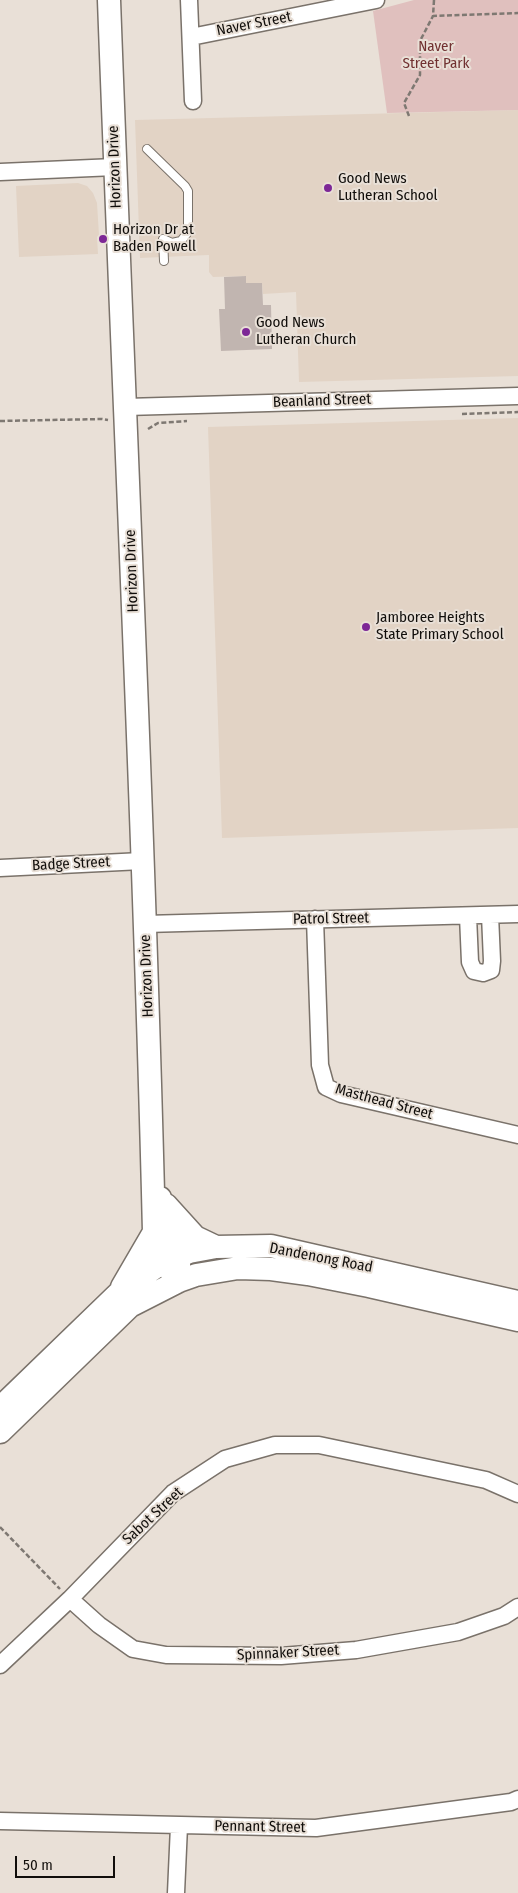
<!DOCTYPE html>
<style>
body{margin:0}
#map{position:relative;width:518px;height:1893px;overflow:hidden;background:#e9e0d7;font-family:"Fira Sans Condensed",sans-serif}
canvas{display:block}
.scale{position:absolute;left:15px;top:1856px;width:100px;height:22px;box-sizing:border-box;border:2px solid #110e0b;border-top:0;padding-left:6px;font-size:15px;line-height:18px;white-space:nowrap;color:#110e0b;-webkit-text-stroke:4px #e9e0d7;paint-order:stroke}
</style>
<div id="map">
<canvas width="518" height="1893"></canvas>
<div class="scale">50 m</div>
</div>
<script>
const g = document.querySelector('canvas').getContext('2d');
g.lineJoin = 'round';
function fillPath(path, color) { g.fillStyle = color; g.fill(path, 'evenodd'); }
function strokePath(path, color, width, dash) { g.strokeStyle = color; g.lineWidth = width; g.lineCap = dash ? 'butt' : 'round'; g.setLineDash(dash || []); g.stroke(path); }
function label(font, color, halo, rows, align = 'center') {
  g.font = font + ' "Fira Sans Condensed",sans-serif'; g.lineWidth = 4; g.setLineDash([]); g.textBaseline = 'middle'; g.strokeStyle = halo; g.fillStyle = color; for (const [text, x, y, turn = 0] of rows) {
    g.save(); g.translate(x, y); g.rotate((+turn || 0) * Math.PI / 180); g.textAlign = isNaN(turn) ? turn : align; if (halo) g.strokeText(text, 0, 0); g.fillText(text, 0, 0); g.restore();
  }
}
const built = new Path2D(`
 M518 110V376L299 382 296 292 263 294 262 283H246L245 276 213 277 209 272V255L140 258 135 120Z
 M78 183 87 186 93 193 97 203 99 235 97 237 98 254 19 257 16 186Z
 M518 418V828L222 838 208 427Z`);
const green = new Path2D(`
 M414 0H518V110L387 113 373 11Z`);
const building = new Path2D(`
 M246 276V283H262L263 305H271L272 349 221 351 219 309H225L224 277Z`);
const path = new Path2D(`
 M434 0 433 16 518 13
 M409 116 404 103 420 75V41L433 16
 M462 414 518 412
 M0 421 102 419 108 420
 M148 429 158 423 187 421
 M0 1527 60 1589`);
const lane = new Path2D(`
 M147 149 185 186 188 191V232L181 241 172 243 163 239 164 261`);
const street = new Path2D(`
 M189 0 193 101
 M191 37 376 0
 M0 172 115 167
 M126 407 518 396
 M0 868 142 861
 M468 916 470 962 474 971 483 973 491 970 492 961 490 915
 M315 919 320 1065 326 1087 341 1094 518 1135
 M145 924 518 914
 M70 1599 99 1625 133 1649 166 1655 281 1656 356 1650 458 1632 504 1616 518 1607
 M0 1665 70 1599 173 1493 225 1459 275 1445H319L486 1480 518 1494
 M0 1821 316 1828 511 1802 518 1799
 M176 1893 179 1826`);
const secondary = new Path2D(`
 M109 0C124 411 144 821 154 1232L164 1263 179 1281
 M160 1198 179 1256V1271
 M166 1205 195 1237 216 1247
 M122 1287 154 1232
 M0 1408 119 1293 160 1264 189 1252 216 1247 271 1246 518 1302
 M0 1432 130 1306 179 1281 196 1275 238 1268 271 1269 308 1274 369 1286 518 1320`);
const markers = [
 [328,188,5,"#7d2796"],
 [103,239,5,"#7d2796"],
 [246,332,5,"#7d2796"],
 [366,627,5,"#7d2796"]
];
const streetNames = [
 ["Naver Street",254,24,-11],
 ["Horizon Drive",115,167,-92],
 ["Beanland Street",322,401,-2],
 ["Horizon Drive",132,571,-92],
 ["Badge Street",71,864,-3],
 ["Patrol Street",331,919,-1],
 ["Horizon Drive",147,976,-92],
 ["Masthead Street",384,1102,15],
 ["Dandenong Road",321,1258,11],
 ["Sabot Street",153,1516,-43],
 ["Spinnaker Street",288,1653,-3],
 ["Pennant Street",260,1827,1]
];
const parkNames = [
 ["Naver",436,47],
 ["Street Park",436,64]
];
const poiNames = [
 ["Good News",338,179],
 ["Lutheran School",338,196],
 ["Horizon Dr at",113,230],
 ["Baden Powell",113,247],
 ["Good News",256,323],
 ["Lutheran Church",256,340],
 ["Jamboree Heights",376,618],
 ["State Primary School",376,635]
];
fillPath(built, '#e2d3c5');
fillPath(green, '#e0c0be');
fillPath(building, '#c1b5b0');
strokePath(lane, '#7a726a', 10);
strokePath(street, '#7a726a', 19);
strokePath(secondary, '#7a726a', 25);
strokePath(path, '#7e7872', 2.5, [5, 2.5]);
strokePath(lane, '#fff', 8);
strokePath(street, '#fff', 16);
strokePath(secondary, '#fff', 22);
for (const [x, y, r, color] of markers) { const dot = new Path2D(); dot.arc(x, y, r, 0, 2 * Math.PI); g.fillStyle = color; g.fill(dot); strokePath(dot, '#e9e0d7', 2); }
label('15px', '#110e0b', '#e9e0d7', streetNames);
label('15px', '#713131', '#e9e0d7', parkNames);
label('15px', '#110e0b', '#e9e0d7', poiNames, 'left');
</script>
